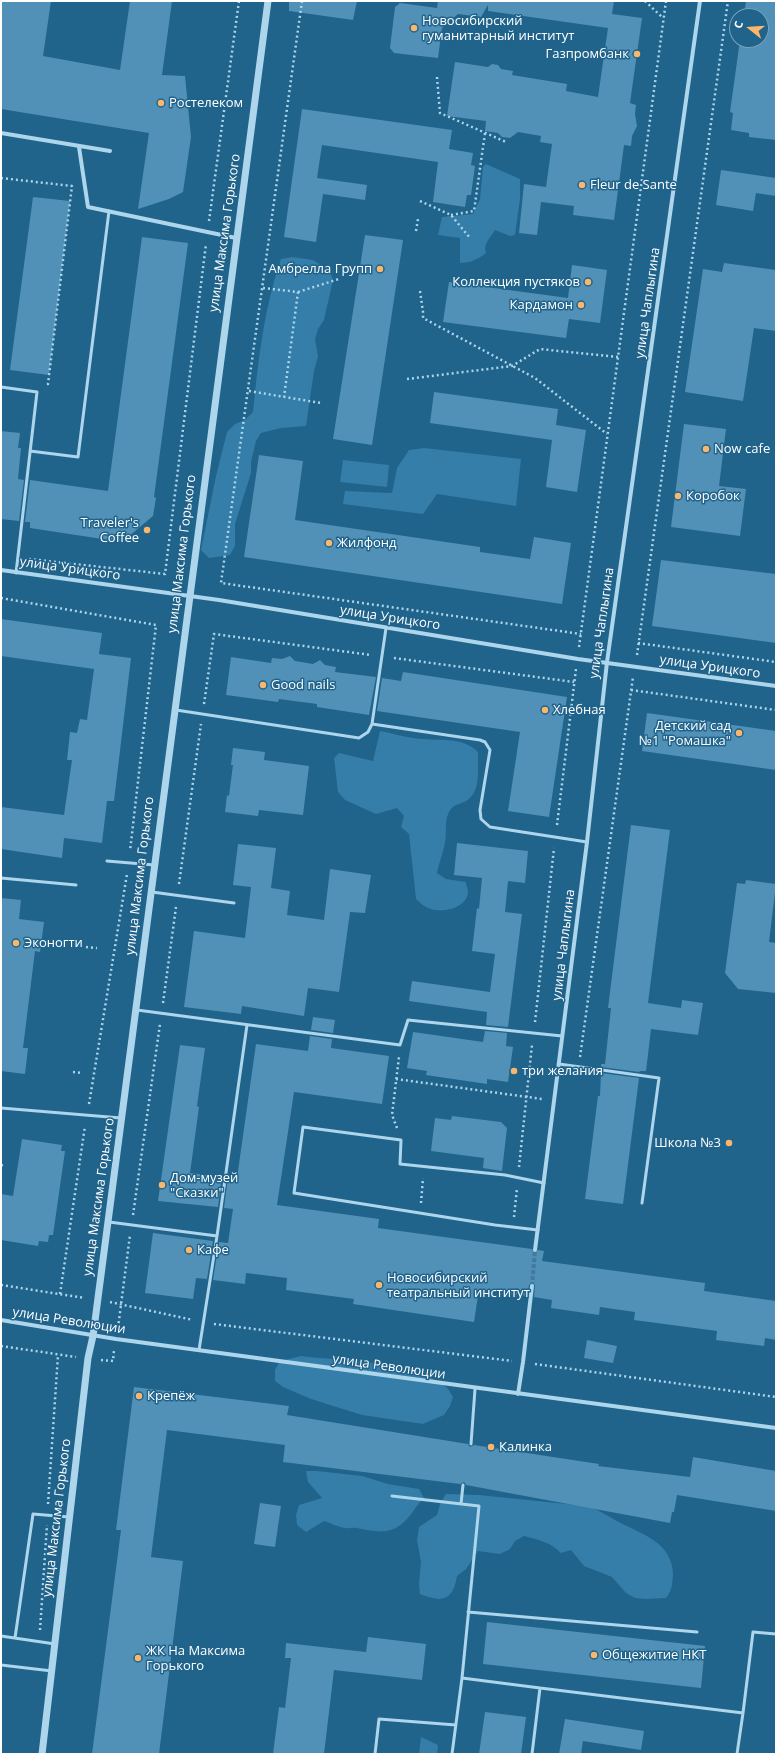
<!DOCTYPE html>
<meta charset="utf-8">
<style>
body{margin:0}
#map{position:relative;width:777px;height:1755px;overflow:hidden;background:#20638b;font-family:"Open Sans",sans-serif}
canvas{display:block}
.frame{position:absolute;inset:0;border:2px solid #fff;pointer-events:none}
.north{position:absolute;left:729px;top:8px;width:40px;height:40px;box-sizing:border-box;background:#20638b;border:1px solid #79a1b9;border-radius:50%;rotate:287deg;font-size:11px;font-weight:700;line-height:16px;text-align:center;color:#fff}
.north::after{content:'';display:block;margin:auto;width:14px;height:18px;background:#f9b76e;clip-path:polygon(50% 0,100% 100%,50% 72%,0 100%)}
</style>
<div id="map">
<canvas width="777" height="1755"></canvas>
<div class="frame"></div>
<div class="north">С</div>
</div>
<script>
const g = document.querySelector('canvas').getContext('2d');
g.lineJoin = 'round';
function fillPath(path, color) { g.fillStyle = color; g.fill(path, 'evenodd'); }
function strokePath(path, color, width, dash) { g.strokeStyle = color; g.lineWidth = width; g.lineCap = dash ? 'butt' : 'round'; g.setLineDash(dash || []); g.stroke(path); }
function label(font, color, halo, rows, align = 'center') {
  g.font = font + ' "Open Sans",sans-serif'; g.lineWidth = 3; g.setLineDash([]); g.textBaseline = 'middle'; g.strokeStyle = halo; g.fillStyle = color; for (const [text, x, y, turn = 0] of rows) {
    g.save(); g.translate(x, y); g.rotate((+turn || 0) * Math.PI / 180); g.textAlign = isNaN(turn) ? turn : align; if (halo) g.strokeText(text, 0, 0); g.fillText(text, 0, 0); g.restore();
  }
}
const green = new Path2D(`
 M486 164 520 179V199L515 235 510 236 495 230C490 238 483 244 486 253 479 259 470 263 460 263V238L438 235 442 217 473 214 480 199 483 167Z
 M292 257 313 260 330 271 333 280 324 320 318 329 315 340 318 356 314 371 306 426 281 428 261 433 256 441 251 462V473L235 524V546L230 555 209 558 201 550 216 476 227 432 235 424 245 420 253 412C258 361 264 308 281 259Z
 M424 448 521 459 516 506 437 494 423 514 343 504 345 491 392 493 397 468 409 450Z
 M343 460 389 465 387 487 340 482Z
 M380 731C392 733 403 737 414 738 437 742 461 735 478 752 477 767 482 792 466 801 459 805 453 804 449 812 444 822 447 833 445 843 443 853 439 863 437 873L446 879 466 882C466 885 468 889 468 892 467 907 447 912 435 910 427 909 421 904 416 899L409 834 401 827 404 816 397 808 376 814 345 800 338 792 334 758 339 753 373 761Z
 M301 1356C343 1361 413 1361 446 1387 449 1389 451 1394 453 1397L450 1406 444 1415 423 1424 362 1415 311 1399 283 1387 275 1381V1370L280 1361Z
 M306 1471H317L362 1476 388 1484 419 1489 424 1498C416 1505 412 1515 404 1522 389 1536 374 1531 357 1528 353 1527 349 1529 345 1528 338 1527 330 1523 324 1521L306 1532 297 1525 296 1515 299 1505 322 1498 308 1482Z
 M446 1494 479 1495 586 1506C598 1509 606 1515 617 1521 641 1534 673 1542 673 1575 672 1586 672 1590 666 1598L645 1599 635 1598 626 1593 612 1577 584 1566 571 1550 561 1553C550 1542 539 1540 524 1536L515 1541 510 1549 500 1554 478 1551 466 1569 457 1576C453 1601 442 1603 420 1594L419 1584 421 1562 417 1540 419 1527 437 1515 440 1504Z
 M421 1737 438 1745 437 1754H419Z`);
const building = new Path2D(`
 M1 1H51L43 56 120 70 130 1H172L162 75 185 76 191 137 183 192 169 199 138 209 149 133 1 109Z
 M289 1H357L353 20 289 11Z
 M438 1H614L612 14 642 18 630 103 636 105 635 114 637 126 632 136 631 146 624 145 614 220 573 215 574 206 541 202 537 235 519 233 524 184 546 187 552 144 540 142 541 136 518 132 510 138 502 137 498 133 485 131 486 121 447 116 455 62 488 67 492 64 498 65 501 69 513 71 512 75 567 84 566 91 598 97 608 28 488 11V5L481 17 458 14 442 28 438 58 394 53 390 48 395 7 400 3 437 8Z
 M746 1H776V140L749 137V133L731 130 733 113 730 112 740 40H761V16H744Z
 M302 109 452 130 449 149 473 153 471 165 475 166 471 195H467L465 207 433 202 438 162 322 145 317 178 367 185 365 200 323 194 316 242 284 237Z
 M721 170 776 178V196L756 193 753 211 716 205Z
 M33 197 70 201 49 375 10 370Z
 M365 235 403 240 372 445 333 439Z
 M142 237 188 243 154 497 156 498 153 516 122 542 30 528V522H25L30 480 108 491Z
 M724 263 776 270V331L754 328 743 401 685 392 703 269 722 272Z
 M572 265 607 270 600 323 569 319 566 338 443 322 449 282 568 298Z
 M434 392 558 409 556 425 586 430 577 492 546 487 552 440 430 423Z
 M684 424 726 429 719 486 746 489 740 536 671 527Z
 M1 431 20 433 18 448H21L18 479 24 480 19 521 1 519Z
 M259 455 303 461 295 520 480 547V552L530 559 534 537 571 543 562 604 244 557Z
 M661 560 776 574V643L652 626Z
 M1 619 102 633 99 654 131 658 114 801H107L102 843 64 838 62 858 1 849V807L64 815 72 760H67L70 732 77 733 80 719 87 720 94 669 1 656Z
 M290 656 295 661 313 664 320 660 325 665 336 667 335 672 376 677 369 715 317 707V704L279 699 278 702 226 695 231 657 271 663 272 658 282 659Z
 M403 672 567 697 549 817 508 811 520 732 377 711 382 678 401 681Z
 M647 713 776 731V770L642 751Z
 M233 748 265 752 264 760 309 766 303 815 259 810 258 816 225 812 227 795 229 796 233 765H231Z
 M631 825 670 830 648 1003 681 1008 682 1000 703 1003 698 1035 651 1029 646 1071H640L639 1072 601 1067V1064H605L611 1008H608L609 1000Z
 M457 843 528 851 525 883 508 881 505 912 522 914 508 1027 486 1025 487 1012 409 1001 412 981 490 992 495 954 472 951 477 908 479 909 482 878 454 875Z
 M238 844 276 848 271 888 290 891 287 915 324 920 330 869 371 875 365 913 350 912 339 992 308 988 304 1016 242 1006 241 1014 184 1007 194 931 245 938 251 887 233 885Z
 M746 880 776 884 769 942 776 943V993L738 989 725 973 737 883 745 884Z
 M1 898 21 900 19 919 44 922 40 952 35 951 23 1048H28L25 1074 1 1071Z
 M313 1017 335 1020 333 1033 311 1030Z
 M485 1031 507 1033 506 1046 513 1047 508 1082 487 1079V1084L426 1075 427 1071 407 1068 413 1032 483 1042Z
 M310 1036 332 1039 331 1048 389 1056 382 1104 294 1092 277 1205 379 1219 378 1228 532 1249 534 1253 538 1250 544 1251 542 1261 705 1283 704 1291 776 1301V1340L765 1338 764 1346 716 1340 717 1331 634 1320 635 1312 600 1307 599 1315 551 1308 552 1300 534 1297 535 1285 532 1283 529 1285 527 1296 479 1289 474 1322 353 1304 354 1299 286 1290 287 1278 246 1273 245 1284 213 1280 219 1242 228 1243 233 1209 224 1208 228 1177 237 1178 256 1044 308 1051Z
 M180 1045 205 1048 197 1106 199 1107 190 1173 222 1177 218 1207 158 1201Z
 M601 1073 639 1078 623 1204 585 1199 598 1096H600Z
 M452 1116 501 1122 507 1128 502 1171 483 1168 484 1158 431 1151 435 1118 451 1120Z
 M22 1139 62 1145 61 1151H65L53 1235H49L48 1242 39 1241 38 1246 1 1240V1194L13 1196Z
 M153 1233 213 1241 207 1279 196 1278 193 1299 145 1293Z
 M587 1340 617 1346 613 1363 584 1358Z
 M134 1387 289 1406 287 1415 468 1444 470 1447 474 1445 599 1464 598 1466 690 1477 693 1457 776 1471V1511L677 1495 674 1512H672L670 1523 466 1485 464 1482 460 1484 283 1462 285 1445 167 1430 151 1557 183 1561 159 1754H92L121 1530H116Z
 M260 1503 281 1506 275 1547 254 1544Z
 M487 1622 705 1646 701 1688 483 1664Z
 M368 1637 426 1644 422 1680 334 1670 324 1754H273L279 1707 285 1708 291 1658H285L286 1643 366 1652Z
 M485 1712 526 1717 521 1754H479Z
 M565 1719 644 1731 641 1750 583 1741 581 1754H559Z`);
const minorTunnel = new Path2D(`
 M532 1286 535 1250`);
const path = new Path2D(`
 M302 1 221 583 581 634
 M645 1 663 18
 M437 77 440 113 506 142
 M1 178 72 186 48 384H45
 M420 201 451 215 470 238
 M451 215 474 211 485 133
 M209 221 239 1
 M416 231 418 219
 M263 288 298 292 284 397
 M420 291 423 312V318L535 378 607 434
 M298 292 339 279
 M407 379 512 366 540 349 618 357
 M249 391 321 403
 M29 559 165 574 206 244
 M1 598 156 625 130 851
 M638 643 776 662
 M579 647 666 1
 M637 655 728 1
 M394 658 574 682
 M631 690 776 710
 M204 704 214 634 371 655
 M557 825 576 669
 M179 884 201 724
 M86 947 97 948
 M163 1003 176 907
 M535 1022 554 848
 M580 1057 633 677
 M73 1072 83 1073
 M396 1079 542 1099
 M89 1104 127 874
 M397 1128 392 1115 399 1057
 M1 1165 5 1166
 M519 1167 532 1045
 M421 1203 423 1178
 M133 1215 160 1024
 M514 1217 517 1188
 M1 1285 85 1298
 M60 1294 85 1126
 M110 1302 193 1320
 M214 1324 512 1361
 M118 1328 130 1235
 M1 1346 76 1357
 M101 1360 113 1361 114 1350
 M535 1364 776 1397
 M48 1504 58 1355
 M40 1630 47 1525`);
const service = new Path2D(`
 M1 387 37 392 16 573
 M30 451 78 457 109 211
 M176 710 359 738 368 732 372 724 480 740 485 742 490 750 480 810 481 819 490 827 587 842
 M372 724 386 628
 M107 861 154 865
 M1 878 76 885
 M152 892 234 903
 M137 1010 400 1045 408 1020 562 1036
 M559 1064 659 1078 642 1203
 M1 1108 121 1118
 M109 1222 217 1236 199 1350
 M538 1230 495 1225 294 1193 303 1127 401 1140 400 1164 505 1175 544 1183
 M217 1236 247 1025
 M471 1444 475 1389
 M392 1496 479 1506 462 1678 540 1688 532 1754
 M461 1504 463 1485
 M468 1612 697 1632
 M1 1636 55 1644
 M15 1638 33 1514 69 1517
 M1 1665 52 1671
 M540 1688 743 1713 737 1754
 M743 1713 753 1632 776 1634
 M375 1754 379 1719 456 1725
 M452 1754 462 1678`);
const minor = new Path2D(`
 M1 133 110 151
 M79 147 88 207 236 238
 M1 570 219 600 578 659 776 686
 M535 1250 587 842 607 662 700 1
 M1 1320 116 1339 776 1428
 M518 1394 523 1362 532 1286`);
const tertiary = new Path2D(`
 M42 1754 88 1358 93 1336 268 1`);
const markers = [
 [414,28,4,"#f9b76e"],
 [637,54,4,"#f9b76e"],
 [161,103,4,"#f9b76e"],
 [582,185,4,"#f9b76e"],
 [380,269,4,"#f9b76e"],
 [588,282,4,"#f9b76e"],
 [581,305,4,"#f9b76e"],
 [706,449,4,"#f9b76e"],
 [678,496,4,"#f9b76e"],
 [147,530,4,"#f9b76e"],
 [329,543,4,"#f9b76e"],
 [263,685,4,"#f9b76e"],
 [545,710,4,"#f9b76e"],
 [739,733,4,"#f9b76e"],
 [16,943,4,"#f9b76e"],
 [514,1071,4,"#f9b76e"],
 [729,1143,4,"#f9b76e"],
 [162,1185,4,"#f9b76e"],
 [189,1250,4,"#f9b76e"],
 [379,1285,4,"#f9b76e"],
 [139,1396,4,"#f9b76e"],
 [491,1447,4,"#f9b76e"],
 [594,1655,4,"#f9b76e"],
 [138,1658,4,"#f9b76e"]
];
const poiNames = [
 ["Новосибирский",422,21],
 ["гуманитарный институт",422,36],
 ["Газпромбанк",629,54,"right"],
 ["Ростелеком",169,103],
 ["Fleur de Sante",590,185],
 ["Амбрелла Групп",372,269,"right"],
 ["Коллекция пустяков",580,282,"right"],
 ["Кардамон",573,305,"right"],
 ["Now cafe",714,449],
 ["Коробок",686,496],
 ["Traveler's",139,523,"right"],
 ["Coffee",139,538,"right"],
 ["Жилфонд",337,543],
 ["Good nails",271,685],
 ["Хлебная",553,710],
 ["Детский сад",731,726,"right"],
 ["№1 \"Ромашка\"",731,741,"right"],
 ["Эконогти",24,943],
 ["три желания",522,1071],
 ["Школа №3",721,1143,"right"],
 ["Дом-музей",170,1178],
 ["\"Сказки\"",170,1193],
 ["Кафе",197,1250],
 ["Новосибирский",387,1278],
 ["театральный институт",387,1293],
 ["Крепёж",147,1396],
 ["Калинка",499,1447],
 ["ЖК На Максима",146,1651],
 ["Горького",146,1666],
 ["Общежитие НКТ",602,1655]
];
const streetNames = [
 ["улица Максима Горького",225,233,-82],
 ["улица Чаплыгина",648,303,-82],
 ["улица Максима Горького",182,554,-83],
 ["улица Урицкого",70,569,8],
 ["улица Урицкого",390,618,9],
 ["улица Чаплыгина",602,623,-82],
 ["улица Урицкого",710,667,8],
 ["улица Максима Горького",140,876,-83],
 ["улица Чаплыгина",564,945,-83],
 ["улица Максима Горького",99,1197,-82],
 ["улица Революции",69,1321,9],
 ["улица Революции",389,1367,8],
 ["улица Максима Горького",57,1518,-83]
];
fillPath(green, '#347ea9');
fillPath(building, '#5191b7');
strokePath(minorTunnel, '#417a9c', 4, [4, 2]);
strokePath(path, '#add5eb', 2.5, [2, 3]);
strokePath(service, '#add5eb', 3);
strokePath(minor, '#add5eb', 4);
strokePath(tertiary, '#add5eb', 7);
for (const [x, y, r, color] of markers) { const dot = new Path2D(); dot.arc(x, y, r, 0, 2 * Math.PI); g.fillStyle = color; g.fill(dot); strokePath(dot, '#20638b', 1.5); }
label('13px', '#fff', '#20638b', poiNames, 'left');
label('13px', '#fff', '#20638b', streetNames);
</script>
